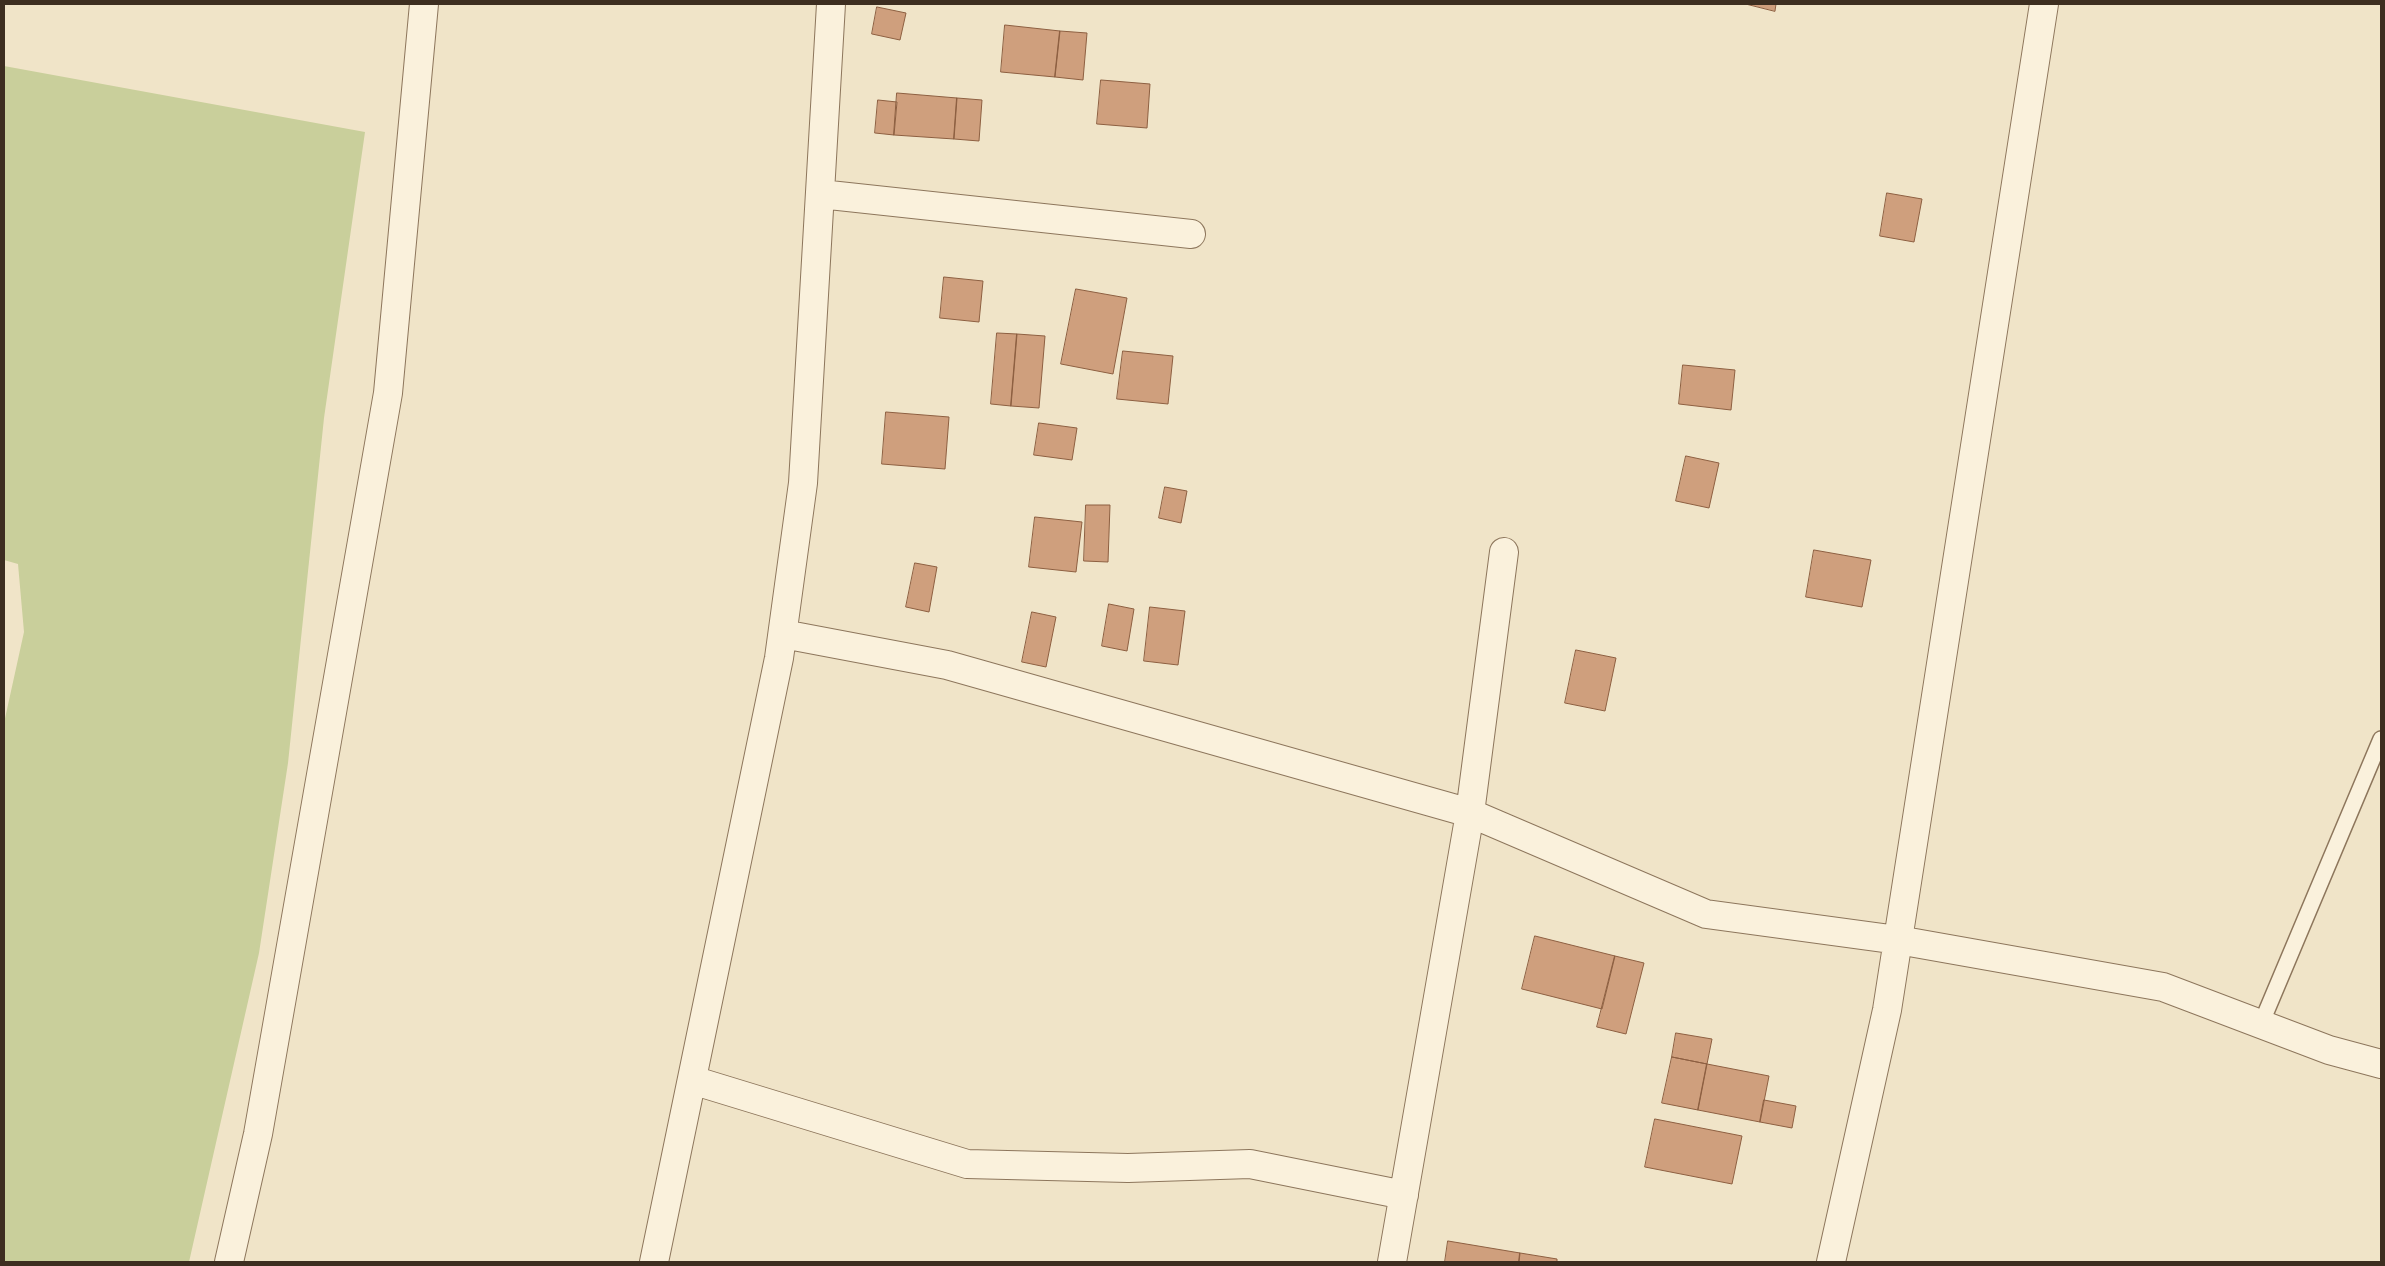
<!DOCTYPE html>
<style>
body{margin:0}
#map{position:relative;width:2385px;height:1266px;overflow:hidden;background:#f0e4c8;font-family:"Zilla Slab",serif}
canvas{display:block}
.frame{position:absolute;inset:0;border:5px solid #3d2e20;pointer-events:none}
</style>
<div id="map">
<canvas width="2385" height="1266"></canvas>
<div class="frame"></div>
</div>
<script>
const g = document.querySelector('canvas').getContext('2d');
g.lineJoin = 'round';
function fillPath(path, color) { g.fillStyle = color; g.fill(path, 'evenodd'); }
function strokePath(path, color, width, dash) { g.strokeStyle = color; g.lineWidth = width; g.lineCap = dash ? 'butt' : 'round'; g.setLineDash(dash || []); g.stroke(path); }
const green = new Path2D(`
 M4 66 365 132 324 418 288 763 259 953 189 1262H4V723L24 632 18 564 4 560Z`);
const building = new Path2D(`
 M1746 4H1776L1775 11Z
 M877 7 906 13 900 40 872 34Z
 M1005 25 1060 31 1055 77 1001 72Z
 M1060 31 1087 33 1083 80 1055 77Z
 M1101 80 1150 84 1147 128 1097 124Z
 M897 93 957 98 954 139 894 135Z
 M957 98 982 100 979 141 954 139Z
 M878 100 897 102 894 135 875 133Z
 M1887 193 1922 199 1914 242 1880 236Z
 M944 277 983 281 979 322 940 318Z
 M1076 289 1127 298 1113 374 1061 364Z
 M997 333 1017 334 1011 406 991 404Z
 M1017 334 1045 336 1039 408 1011 406Z
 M1123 351 1173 356 1168 404 1117 399Z
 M1683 365 1735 370 1731 410 1679 404Z
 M886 412 949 417 945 469 882 464Z
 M1039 423 1077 428 1072 460 1034 455Z
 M1686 456 1719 463 1709 508 1676 501Z
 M1165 487 1187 491 1181 523 1159 518Z
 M1086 505H1110L1108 562 1084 561Z
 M1035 517 1082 522 1076 572 1029 567Z
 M1814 550 1871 560 1862 607 1806 597Z
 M915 563 937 567 929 612 906 607Z
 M1109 604 1134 609 1127 651 1102 646Z
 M1150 607 1185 611 1178 665 1144 661Z
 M1032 612 1056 617 1046 667 1022 662Z
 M1576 650 1616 658 1605 711 1565 703Z
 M1535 936 1615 956 1602 1009 1522 989Z
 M1615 956 1644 963 1626 1034 1597 1027Z
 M1676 1033 1712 1039 1707 1064 1672 1057Z
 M1672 1057 1707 1064 1698 1110 1662 1103Z
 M1707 1064 1769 1076 1760 1122 1698 1110Z
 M1764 1100 1796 1106 1792 1128 1760 1122Z
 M1655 1119 1742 1136 1732 1184 1645 1167Z
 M1448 1241 1520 1253 1519 1262H1445Z
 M1520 1253 1557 1259V1262H1519Z`);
const lane = new Path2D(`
 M2261 1024 2381 739`);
const street = new Path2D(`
 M820 194 1191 234
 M783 634 947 665 1470 813 1706 914 1898 940 2163 987 2329 1050 2381 1064
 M692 1080 967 1164 1128 1168 1250 1164 1404 1195
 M229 1262 258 1134 388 393 424 4
 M654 1262 779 658 803 483 831 4
 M1392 1262 1470 813 1504 552
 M1831 1262 1887 1010 2044 4`);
fillPath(green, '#c9cf9b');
fillPath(building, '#cf9f7d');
strokePath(building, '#8d5f41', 1);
strokePath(lane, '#8d765c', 18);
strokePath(street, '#8d765c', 30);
strokePath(lane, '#faf1dc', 15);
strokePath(street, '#faf1dc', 28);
</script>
